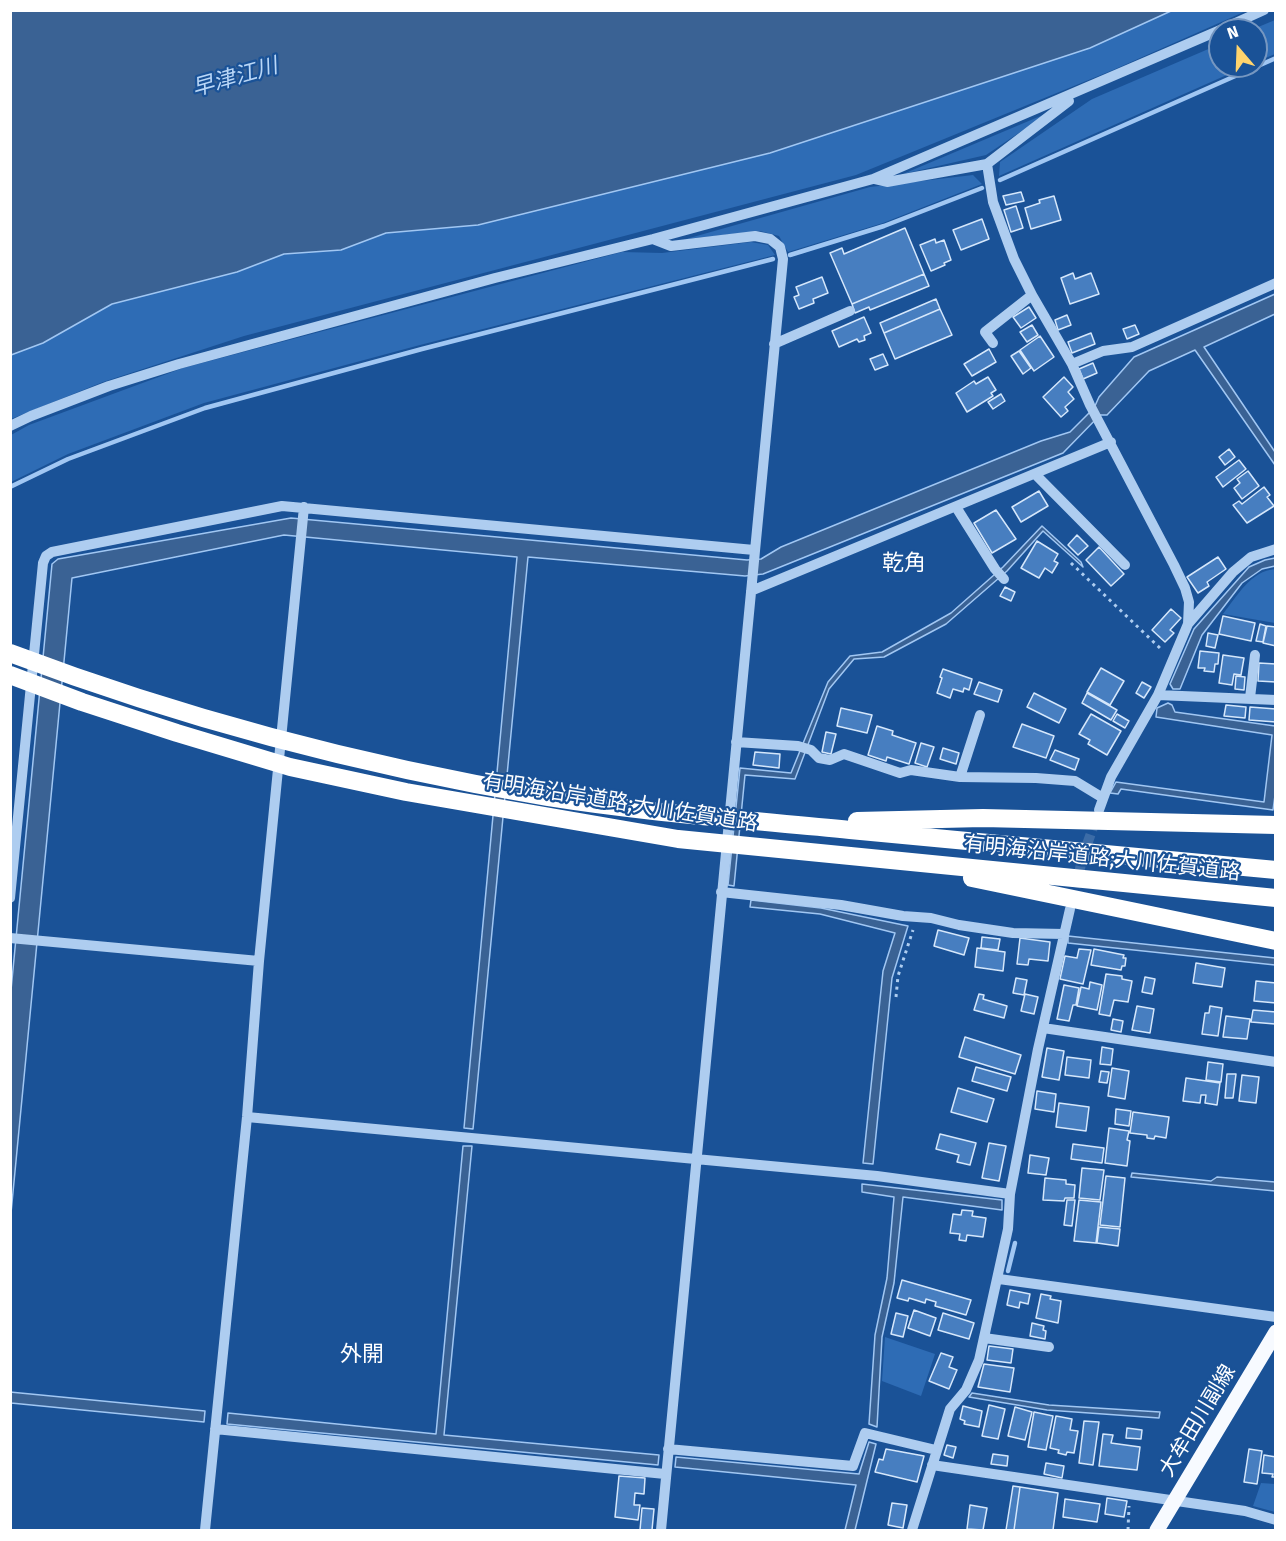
<!DOCTYPE html>
<meta charset="utf-8">
<style>
body{margin:0}
#map{position:relative;width:1286px;height:1541px;overflow:hidden;background:#1a5297;font-family:"Fira Sans",sans-serif}
canvas{display:block}
.frame{position:absolute;inset:0;border:12px solid #fff;pointer-events:none}
.north{position:absolute;left:1208px;top:18px;width:60px;height:60px;box-sizing:border-box;background:#1a5297;border:2px solid #7697c1;border-radius:50%;rotate:341deg;font-size:16px;font-weight:700;line-height:24px;text-align:center;color:#fff}
.north::after{content:'';display:block;margin:auto;width:21px;height:27px;background:#ffd46d;clip-path:polygon(50% 0,100% 100%,50% 72%,0 100%)}
</style>
<div id="map">
<canvas width="1286" height="1541"></canvas>
<div class="frame"></div>
<div class="north">N</div>
</div>
<script>
const g = document.querySelector('canvas').getContext('2d');
g.lineJoin = 'round';
function fillPath(path, color) { g.fillStyle = color; g.fill(path, 'evenodd'); }
function strokePath(path, color, width, dash) { g.strokeStyle = color; g.lineWidth = width; g.lineCap = dash ? 'butt' : 'round'; g.setLineDash(dash || []); g.stroke(path); }
function label(font, color, halo, rows, align = 'center') {
  g.font = font + ' "Fira Sans","Noto Sans JP",sans-serif'; g.lineWidth = 4.5; g.setLineDash([]); g.textBaseline = 'middle'; g.strokeStyle = halo; g.fillStyle = color; for (const [text, x, y, turn = 0] of rows) {
    g.save(); g.translate(x, y); g.rotate((+turn || 0) * Math.PI / 180); g.textAlign = isNaN(turn) ? turn : align; if (halo) g.strokeText(text, 0, 0); g.fillText(text, 0, 0); g.restore();
  }
}
const green = new Path2D(`
 M1148 11H1246L1113 70 856 175 244 336 103 382 11 419V328Z
 M1275 20V54L1256 62V30H1251Z
 M1220 44V66H1247L999 176 1000 162 1092 99Z
 M1050 112 986 155 903 174Z
 M973 175 982 184 883 223 788 252 779 236 760 231 686 239 870 187Z
 M751 242 768 245 775 255 420 345 204 403 68 454 11 482V435L29 425 183 368 622 252 662 253Z
 M1275 569V623L1223 614C1237 596 1251 571 1275 569Z
 M885 1337 935 1354 921 1396 882 1381Z
 M1261 1483 1275 1484V1512L1253 1506Z`);
const water = new Path2D(`
 M11 10H1171V11L1090 48 770 153 478 225 386 233 341 250 284 254 237 272 112 304 43 343 11 355Z
 M1275 294V314L1204 347 1275 452V465L1195 350 1149 371 1107 415H1100L1063 453 763 574 745 576 528 557 473 1129 464 1128 517 557 284 535 72 578 11 1213V990L52 564 58 559 291 518 747 560 761 559 781 547 1041 441 1070 432 1094 408 1099 397 1134 357Z
 M1042 526 1081 562 1083 567 1043 531 1007 571 946 624 884 657 854 659 829 689 795 779 745 775 734 886 728 885 740 768 791 773 828 682 850 656 882 652 951 613 1003 567Z
 M1275 558V566L1262 569 1242 583 1202 635 1180 689H1173L1170 684 1194 629 1249 567 1265 560Z
 M1168 703 1172 705 1175 712 1275 726 1276 788 1273 810 1121 789 1118 794 1110 793 1116 782 1264 802 1272 735 1156 717 1157 708Z
 M751 900 821 908 908 926 892 978 873 1164 863 1163 883 971 895 933 820 914 750 907Z
 M1068 936 1275 958V965L1068 943Z
 M463 1146H472L444 1435 659 1455 658 1465 227 1424 228 1413 436 1434Z
 M1132 1173 1211 1181 1217 1177 1275 1182V1191L1131 1177Z
 M862 1184 1002 1200V1210L903 1197 894 1283 882 1337 877 1427 869 1424 875 1335 887 1278 894 1197 862 1192Z
 M10 1392 205 1411 204 1422 11 1403Z
 M972 1393 1049 1405 1160 1412 1159 1418 1047 1410 969 1397Z
 M869 1442 876 1444 855 1530H845L856 1485 675 1467 676 1457 859 1474Z`);
const stream = new Path2D(`
 M1000 180 1276 58
 M790 255 884 226 982 188
 M10 487 68 459 205 408 422 349 773 259
 M1008 1271 1015 1243`);
const building = new Path2D(`
 M1021 192 1024 201 1006 205 1003 196Z
 M1054 196 1061 220 1031 229 1025 208 1040 203 1039 200Z
 M1016 206 1023 228 1011 232 1004 210Z
 M982 219 989 239 961 250 953 230Z
 M905 228 924 274 852 304 830 253 842 248 844 254Z
 M935 239 936 243 944 240 951 260 944 263 945 265 931 271 920 245Z
 M1073 273 1075 279 1091 273 1099 294 1070 304 1061 278Z
 M924 274 929 286 870 310 869 307 855 313 852 304Z
 M822 277 828 293 813 299 814 303 799 309 794 297 799 295 796 287Z
 M936 299 940 309 884 333 880 323Z
 M1029 307 1036 318 1021 328 1013 317Z
 M940 309 952 335 895 359 884 333Z
 M1067 315 1071 325 1058 330 1055 320Z
 M864 317 871 333 864 336 865 340 859 342 857 339 839 347 832 331Z
 M1032 325 1038 335 1027 342 1020 332Z
 M1135 325 1139 334 1127 339 1123 329Z
 M1091 333 1095 344 1072 353 1068 342Z
 M1040 336 1054 357 1034 371 1020 350Z
 M989 349 996 362 972 376 964 364Z
 M1019 351 1031 368 1023 374 1011 356Z
 M883 354 888 365 875 370 870 359Z
 M1093 363 1097 373 1083 379 1079 369Z
 M988 377 996 390 991 393 993 396 967 412 956 393 974 381 976 384Z
 M1064 377 1073 387 1068 392 1074 399 1065 407 1068 411 1061 417 1043 397Z
 M1001 394 1005 401 993 409 988 402Z
 M1229 449 1235 457 1225 465 1219 457Z
 M1239 460 1246 469 1223 487 1216 477Z
 M1248 471 1259 486 1242 499 1234 488 1240 483 1237 479Z
 M1264 487 1270 495 1267 497 1274 506 1247 523 1233 505 1239 501 1242 504Z
 M1039 491 1048 506 1021 522 1012 507Z
 M996 510 1016 539 992 553 974 523Z
 M1077 535 1088 546 1078 555 1068 545Z
 M1037 541 1058 554 1054 561 1058 563 1052 573 1045 568 1039 578 1021 568Z
 M1099 547 1124 574 1111 586 1086 560Z
 M1218 557 1226 569 1207 582 1209 586 1198 593 1187 577Z
 M1005 587 1015 592 1011 601 1000 596Z
 M1171 609 1181 618 1170 630 1174 633 1165 642 1152 630Z
 M1223 616 1255 623 1251 641 1219 634Z
 M1260 624 1266 626 1263 642 1256 641Z
 M1267 626 1276 627V646L1263 643Z
 M1208 633 1218 635 1215 648 1206 646Z
 M1200 651 1219 653 1218 664H1215L1214 672 1204 671 1205 668H1198Z
 M1223 655 1244 658 1241 675 1234 674 1232 685 1219 683Z
 M1259 663 1276 664V682L1258 681Z
 M1101 668 1124 681 1110 705 1087 692Z
 M943 669 972 679 969 690 964 688 963 692 953 689 950 698 937 693 942 678 940 677Z
 M1236 676 1245 677 1244 690 1235 689Z
 M979 682 1002 690 998 702 974 694Z
 M1142 682 1151 687 1144 698 1136 693Z
 M1034 693 1066 709 1059 723 1027 707Z
 M1087 693 1117 710 1111 720 1082 703Z
 M1226 705 1246 707 1245 718 1224 716Z
 M1250 707 1276 709V722L1249 720Z
 M841 708 872 715 867 733 837 726Z
 M1091 714 1121 731 1107 755 1088 744 1090 740 1079 734Z
 M1117 714 1129 721 1125 728 1113 721Z
 M1022 724 1054 736 1046 758 1013 747Z
 M877 726 893 731 892 735 916 743 909 764 887 757 886 761 868 755Z
 M826 732 836 734 831 754 822 752Z
 M921 743 934 747 927 767 915 763Z
 M943 748 959 753 956 764 940 759Z
 M1055 750 1079 759 1075 770 1050 760Z
 M755 752 780 754 779 768 753 765Z
 M938 930 969 938 964 955 934 946Z
 M982 937 1000 939 998 950 981 948Z
 M1020 938 1050 942 1048 961 1029 959 1028 965 1017 964Z
 M977 948 1005 952 1003 971 975 967Z
 M1079 949 1091 950 1083 984 1060 979 1065 956 1077 958Z
 M1094 949 1124 955 1123 958H1126L1125 966H1122L1121 970 1091 965Z
 M1196 963 1225 968 1222 987 1193 983Z
 M1106 974 1122 976V979L1132 981 1128 1002 1114 1000 1110 1016 1099 1014Z
 M1145 977 1155 979 1152 994 1142 992Z
 M1016 978 1027 980 1024 995 1013 993Z
 M1256 981 1276 983V1003L1254 1001Z
 M1090 982 1102 985 1097 1010 1077 1006 1081 987 1089 989Z
 M1064 985 1079 988 1076 1005H1073L1069 1021 1057 1019Z
 M979 994 984 995 983 999 1007 1006 1004 1018 974 1010Z
 M1025 994 1038 997 1034 1014 1021 1011Z
 M1137 1006 1154 1009 1150 1033 1132 1030Z
 M1210 1006 1222 1008 1218 1036 1202 1034 1205 1013H1209Z
 M1253 1010 1276 1012 1275 1024 1251 1022Z
 M1226 1016 1250 1019 1247 1039 1223 1037Z
 M1113 1019 1123 1021 1121 1032 1111 1030Z
 M965 1037 1021 1055 1015 1074 959 1057Z
 M1102 1047 1113 1049 1111 1065 1100 1064Z
 M1047 1048 1064 1051 1059 1080 1042 1077Z
 M1067 1057 1091 1060 1089 1078 1065 1075Z
 M1208 1062 1223 1064 1221 1082 1206 1080Z
 M976 1067 1011 1077 1007 1091 972 1081Z
 M1112 1068 1129 1071 1125 1099 1108 1096Z
 M1101 1071 1109 1072 1107 1083 1099 1082Z
 M1227 1074H1236L1233 1098H1225Z
 M1242 1075 1259 1077 1256 1103 1239 1101Z
 M1186 1078 1220 1083 1217 1105 1205 1103 1206 1095H1201L1200 1103 1183 1101Z
 M958 1088 994 1099 987 1122 951 1112Z
 M1037 1091 1056 1094 1054 1112 1035 1109Z
 M1059 1103 1089 1107 1086 1131 1056 1127Z
 M1116 1109 1131 1111 1129 1126 1115 1124Z
 M1133 1112 1169 1117 1166 1138 1155 1136 1154 1139 1147 1138V1135L1130 1133Z
 M1109 1128 1129 1131 1127 1140 1130 1141 1127 1166 1105 1163Z
 M940 1134 976 1143 970 1165 957 1162 959 1155 936 1149Z
 M989 1143 1006 1146 999 1181 982 1178Z
 M1073 1144 1104 1148 1102 1163 1071 1159Z
 M1030 1155 1049 1158 1046 1175 1028 1173Z
 M1082 1168 1104 1170 1100 1200 1079 1198Z
 M1106 1176 1125 1178 1120 1227 1100 1225Z
 M1045 1178 1066 1180V1184L1075 1185 1074 1198H1065L1064 1201 1043 1200Z
 M1067 1200H1075L1072 1226 1064 1225Z
 M1079 1200 1101 1202 1096 1243 1074 1241Z
 M962 1210 973 1211 972 1216 986 1218 983 1237 967 1235 966 1241 959 1240 960 1234 950 1233 953 1214 961 1215Z
 M1099 1227 1120 1229 1118 1246 1097 1243Z
 M902 1280 971 1300 966 1315 935 1306 936 1302 926 1299 925 1303 909 1298 908 1301 897 1298Z
 M1010 1290 1030 1294 1028 1304 1020 1302 1019 1308 1007 1305Z
 M1041 1294 1051 1296 1050 1299 1061 1301 1058 1323 1036 1318Z
 M914 1310 936 1318 930 1336 908 1328Z
 M896 1313 908 1316 903 1337 891 1334Z
 M943 1313 974 1323 969 1339 938 1330Z
 M1032 1323 1044 1326 1043 1330 1046 1331 1045 1339 1030 1336Z
 M989 1346 1013 1349 1011 1363 987 1360Z
 M941 1353 953 1357 949 1367 957 1370 949 1389 929 1381Z
 M984 1364 1014 1368 1010 1392 978 1387Z
 M989 1405 1005 1409 998 1439 982 1436Z
 M963 1406 982 1411 979 1427 964 1424 965 1421 960 1419Z
 M1015 1407 1032 1412 1025 1440 1008 1436Z
 M1034 1412 1053 1416 1046 1450 1028 1447Z
 M1056 1416 1072 1419 1070 1430 1078 1431 1074 1453 1067 1452 1066 1455 1058 1453 1059 1450 1050 1448Z
 M1084 1421 1099 1422 1093 1465 1079 1463Z
 M1127 1428 1142 1430 1141 1439 1126 1438Z
 M1103 1434 1113 1435 1111 1443 1140 1447 1137 1470 1099 1466Z
 M947 1445 956 1447 953 1458 944 1455Z
 M886 1449 924 1456 917 1482 875 1472 879 1459 883 1460Z
 M1249 1449 1262 1451 1257 1484 1244 1482Z
 M993 1454 1008 1456 1007 1466 991 1464Z
 M1264 1455 1276 1457V1477H1272L1273 1474 1262 1473Z
 M1046 1463 1064 1466 1062 1478 1044 1474Z
 M619 1476 645 1478 644 1494 635 1493 634 1505H640L638 1520 615 1517Z
 M1013 1486 1020 1487 1014 1530H1006Z
 M1020 1487 1058 1493 1053 1530H1014Z
 M1107 1498 1127 1501 1124 1517 1105 1514Z
 M1065 1499 1100 1504 1097 1522 1063 1517Z
 M892 1503 907 1505 903 1528 888 1525Z
 M970 1505 987 1508 983 1530 967 1529Z
 M642 1508 654 1509 652 1530H640Z`);
const minorTunnel = new Path2D(`
 M1072 902 1083 856 1097 816`);
const path = new Path2D(`
 M1071 563 1163 651
 M896 997 898 976 913 930
 M1128 1530 1129 1506`);
const minor = new Path2D(`
 M1220 30 1264 10
 M987 164 993 202 1014 259 1032 295 1072 364 1090 405 1174 565 1185 588 1189 602 1188 624 1158 695 1111 777 1099 810
 M874 179 887 182 987 164 1069 101
 M653 239 671 246 755 236 770 239 780 247 783 259 661 1530
 M993 343 985 332 1032 295
 M774 344 850 311
 M1072 364 1103 351 1132 347 1276 283
 M10 426 31 416 109 386 179 364 495 278 653 239 873 179 1220 30
 M1035 474 1125 565
 M956 507 995 569 1004 579
 M751 591 1111 442
 M1188 624 1233 572 1251 557 1276 549
 M1158 695 1276 700
 M1250 698 1255 655
 M736 742 798 746 811 750 819 758 830 760 844 754 900 773 911 770 960 777 1036 778 1075 781 1103 798
 M960 777 980 715
 M721 892 841 905 903 916 931 918 959 925 1013 933 1064 934
 M10 898 43 563 46 556 52 552 282 506 754 550
 M10 938 259 961
 M1043 1028 1276 1062
 M247 1117 877 1176 1010 1194
 M999 1279 1276 1317
 M984 1338 1049 1347
 M215 1429 665 1474
 M668 1449 853 1466 865 1433 936 1450
 M932 1465 1245 1511 1276 1520
 M205 1530 247 1117 259 961 304 507
 M912 1530 950 1409 966 1390 979 1360 1008 1229 1010 1194 1038 1049 1070 909`);
const major = new Path2D(`
 M1157 1530 1276 1332`);
const highway = new Path2D(`
 M10 653C184 719 364 766 547 797 647 813 749 820 850 830 992 843 1134 857 1276 870
 M10 675 82 702 177 733 290 767 406 792 678 839 1276 898
 M857 821 983 818 1276 825
 M972 878 1276 941`);
const streetNames = [
 ["有明海沿岸道路;大川佐賀道路",620,803,9],
 ["有明海沿岸道路;大川佐賀道路",1102,859,6],
 ["大牟田川副線",1198,1421,-59]
];
const waterNames = [
 ["早津江川",235,78,-16]
];
const neighbourhoodNames = [
 ["乾角",904,564],
 ["外開",362,1355]
];
fillPath(green, '#2e6cb5');
fillPath(water, '#3a6294');
strokePath(water, '#a1c7f3', 1.5);
strokePath(stream, '#a1c7f3', 4.5);
fillPath(building, '#477ec0');
strokePath(building, '#d5e7fb', 1.5);
strokePath(minorTunnel, '#3c6ca7', 10, [10, 5]);
strokePath(path, '#aecdf0', 3, [3, 4.5]);
strokePath(minor, '#aecdf0', 10);
strokePath(major, '#f7faff', 15);
strokePath(highway, '#fff', 18);
label('21px', '#fff', '#1a5297', streetNames);
label('italic 22px', '#bad7f7', '#1a5297', waterNames);
label('22px', '#fff', '#1a5297', neighbourhoodNames);
</script>
